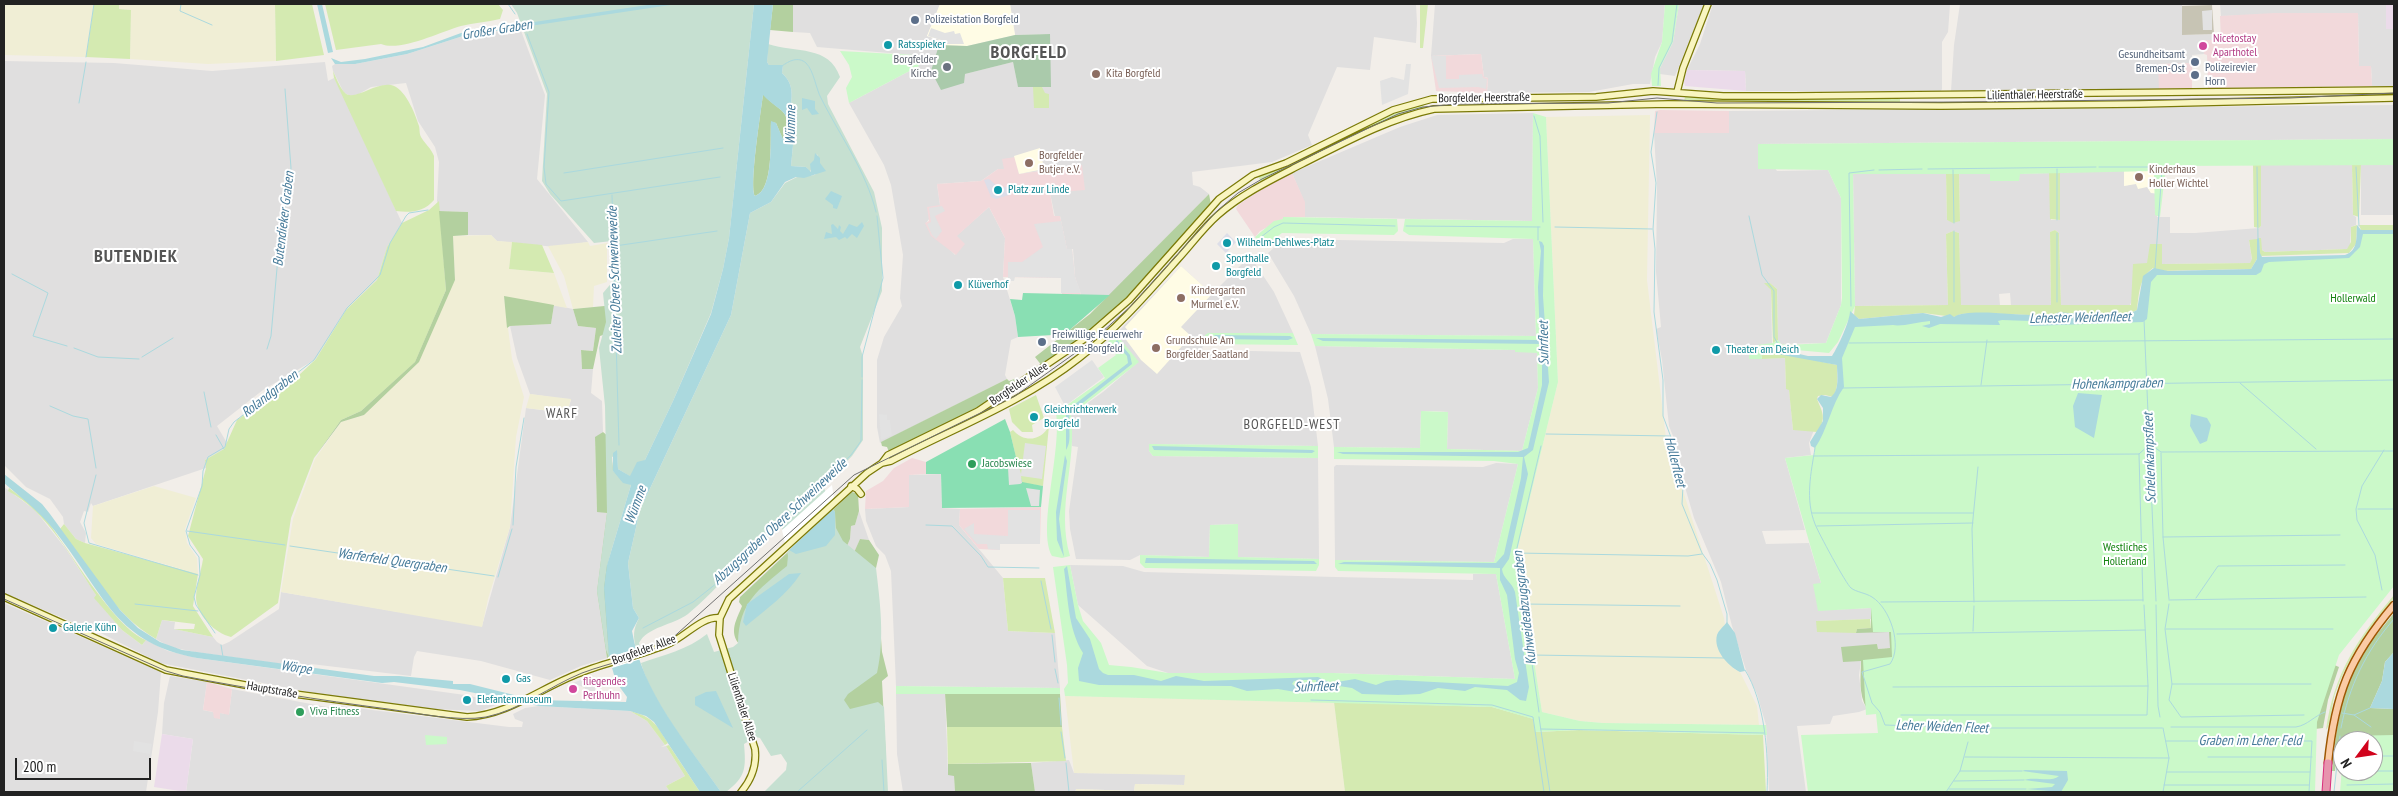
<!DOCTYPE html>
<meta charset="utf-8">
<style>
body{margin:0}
#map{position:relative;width:2398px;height:796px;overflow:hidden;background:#f2eee9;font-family:"PT Sans Narrow",sans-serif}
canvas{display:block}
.frame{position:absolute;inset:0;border:5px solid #222;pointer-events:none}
.north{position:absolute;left:2333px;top:731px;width:50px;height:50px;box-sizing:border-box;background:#fff;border:1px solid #a7a7a7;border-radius:50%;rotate:239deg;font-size:14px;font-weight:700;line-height:20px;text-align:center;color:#222}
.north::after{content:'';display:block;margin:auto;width:18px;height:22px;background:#d1031c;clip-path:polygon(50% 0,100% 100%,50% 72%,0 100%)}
.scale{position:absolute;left:15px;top:758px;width:136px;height:22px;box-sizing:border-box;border:2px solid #222;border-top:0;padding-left:6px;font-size:15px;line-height:18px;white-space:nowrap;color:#222;-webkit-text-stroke:4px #fff;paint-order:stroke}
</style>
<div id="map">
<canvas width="2398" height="796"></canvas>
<div class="frame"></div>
<div class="north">N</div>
<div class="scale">200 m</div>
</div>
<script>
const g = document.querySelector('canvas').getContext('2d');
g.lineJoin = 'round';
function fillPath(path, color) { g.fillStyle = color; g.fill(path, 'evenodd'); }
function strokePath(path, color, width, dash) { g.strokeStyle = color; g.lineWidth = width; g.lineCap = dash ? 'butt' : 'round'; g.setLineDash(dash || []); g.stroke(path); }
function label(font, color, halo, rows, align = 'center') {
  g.font = font + ' "PT Sans Narrow",sans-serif'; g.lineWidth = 4; g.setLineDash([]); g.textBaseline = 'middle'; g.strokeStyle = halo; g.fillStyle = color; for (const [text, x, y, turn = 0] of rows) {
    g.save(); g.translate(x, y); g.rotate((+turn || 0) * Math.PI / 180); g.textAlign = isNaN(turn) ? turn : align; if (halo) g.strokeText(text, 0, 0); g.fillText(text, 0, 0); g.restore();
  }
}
const residential = new Path2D(`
 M793 4H940L927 36 941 40 939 45 965 74 1013 62 1018 86H1032L1050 34 1015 35 1010 4H1416L1417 23 1416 43 1374 37 1370 70 1337 67 1308 135 1312 145 1272 162 1192 172 1193 185 1200 187 1209 194 1110 295H1081L1075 277 1073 249 1067 250 1060 216 1055 217 1050 193 1082 165 1019 174 998 169 981 181 937 184 940 205 926 223 955 255 956 236 989 207 1005 238 1003 277 1015 316 1018 337 1011 340 1005 375 1007 379 880 443 877 427V360L884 337 902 306 900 298 903 255 891 185 884 165 849 103 919 66 913 55 817 47 810 33 793 32Z
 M1435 4H1665L1662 42 1655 57 1650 84H1633L1589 92 1487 93 1488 78 1484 77 1481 54 1431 56Z
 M1679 4H1704L1675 76 1660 74V68L1673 42Z
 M1713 4 1950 5 1948 32 1942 42V89L1941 91H1746L1745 71 1687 70 1700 44Z
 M1960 4H2182V35L2214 34V40L2203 41 2204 54 2192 55V63L2159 64V89L1951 91 1954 45Z
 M2220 4H2386V29H2394V86H2372L2371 66H2359L2358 13 2221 16Z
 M520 28 545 95 537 179 588 242 555 247 497 241 491 235H468V212L439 211 437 201 439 162 435 147 418 121 406 83 371 87 359 94 351 96 344 93 333 71 332 66 335 64H355L407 54 463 36Z
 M4 61 114 63 212 71 325 62 328 81 334 78 345 99 402 223 387 247 377 280 346 310 316 359 263 390 217 426 227 443 224 449 205 460 206 468 93 506 91 503 88 512 84 511 80 522 86 533 85 543 76 539 64 524 63 517 50 499 26 487 4 465Z
 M2394 105V139L1758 144 1777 171 1828 170 1841 198V305L1826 343 1781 344 1778 340 1777 289 1770 283H1765L1771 290 1772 344 1749 346V359L1785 358 1786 389H1789L1793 430H1814L1809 443 1811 455 1785 458 1805 530 1762 531 1766 544 1809 543 1821 583H1824L1827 610 1871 608 1872 619 1816 621 1840 632H1890V648L1878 649 1877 644 1861 661 1859 675 1862 701 1867 709 1859 712 1833 716 1830 724 1797 726 1806 792H1769L1766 725 1757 694 1746 670 1732 626 1721 582 1694 518 1678 463 1677 446 1669 426 1662 360 1656 329 1661 327 1656 272 1657 187 1654 133H1729V111Z
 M1533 113 1532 221 1305 217 1304 202 1292 173 1400 127 1437 115Z
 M2261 165H2352L2353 215 2356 217V225L2351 227 2350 246 2347 249 2265 252 2249 240 2252 260 2250 263 2162 264V244L2148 263 2130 305H2061L2059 233 2055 230 2050 232 2051 305H2011L2010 293 1999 294 2000 305H1960L1959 233 1953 231 1946 234 1948 305 1855 306 1853 174H1946L1947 220 1956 222 1960 220 1959 173 1990 174V181H2019V174L2049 173 2051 220H2060V173L2124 170V186L2137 183 2148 187 2151 193 2156 194 2157 217H2170V233H2195L2259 228 2261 226Z
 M2361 165H2394V215H2361Z
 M1284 239 1504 243 1513 239H1533L1536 336 1311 334 1294 296 1268 253Z
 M1250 256 1274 292 1293 333 1205 335 1202 350 1300 352 1311 387 1318 446 1150 444 1149 451 1153 456 1318 458 1319 559 1237 557 1238 524 1210 525 1209 557 1140 555 1130 560 1076 559 1070 529 1069 511 1078 447 1072 446 1071 415 1103 392 1138 362 1116 334 1181 266 1212 294Z
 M554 305 573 309 578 326 596 328 593 351 581 350 582 369H593L591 393 602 401 603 432 595 438 597 511 607 513 597 591 607 658 581 666 550 680 481 661 417 651 414 657 411 676 311 664 310 668 195 652 170 647 156 639 162 620 175 622 174 629 213 637 217 642 222 645 229 642 279 609 281 592 482 626 510 527 526 408 567 413 571 400 530 394 517 358 510 326 551 324Z
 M1315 346 1515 350 1516 352H1537L1538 388 1522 451 1447 449 1448 412 1434 411H1421L1420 448 1334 447 1328 399Z
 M1496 463 1518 464 1494 562 1335 560 1334 467 1336 465 1483 467Z
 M941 474 942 508 960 509 959 525 1003 578 1008 631 1055 633 1060 688 896 686 891 571 885 555 876 546 866 521 865 509 909 507V475Z
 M4 487 35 510 66 549 96 595 95 598 122 630 142 645 146 640 168 651 197 658 465 695 501 703 480 711 433 709 335 697 160 663 95 630H91L4 593Z
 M859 511 869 540 860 539 852 558 847 546 850 539 851 526 855 525Z
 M1070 565 1123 566 1144 572 1336 577 1473 580V574H1496L1515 679 1333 673H1168L1147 666 1078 605Z
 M4 603 161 672 158 712 146 792H4Z
 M170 676 207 682 203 710 213 712 220 719V713L229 714 232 689 332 708V705L509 727H522L523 722 515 719 513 714 525 708 539 706 630 711 647 721 665 745 661 747 666 746 685 776 666 786 670 792H186L193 739 162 734 164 703Z
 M945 693 948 775H954L955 792H903L897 754 896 694Z
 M1069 760 1074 773 1185 774V785L1135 784 1134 791 1076 789 1075 792H1035L1031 763Z`);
const commercial = new Path2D(`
 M2274 13H2358L2359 66H2371L2372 86 2208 88 2207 55 2204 54 2203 40H2221L2220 16Z
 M1481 54 1484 77 1488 78 1487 93 1436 91 1431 56Z
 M2192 63V88L2159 89 2158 64Z
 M1660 110 1729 111V133H1654L1655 111Z
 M1015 157 1019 174 1082 165 1085 190 1050 193 1054 216H1060L1067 249H1072L1075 277 1081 295 1062 294V278L1003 277 1005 238 989 207 957 236 965 244 956 255 931 236 925 223 929 221 927 207 940 205 937 184 981 181 998 169H1004L1002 159Z
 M1292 173 1305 202V217H1283V219L1260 231 1255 237 1236 209 1238 205 1271 183Z
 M912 458 926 462V474L909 475V507L865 509 866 491 883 481 894 468Z
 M1041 507 1040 544H1000V550L979 549 959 525 960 509Z
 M207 682 232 689 229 715 220 713V719L214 718 213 712 203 710Z`);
const industrial = new Path2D(`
 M2386 4H2394V29H2386Z
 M1687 70 1745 71 1746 91 1685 86 1684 81Z
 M162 734 193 739 186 792 154 787Z`);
const education = new Path2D(`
 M940 4H1010L1015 35 967 46 939 45 941 40 927 36Z
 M1040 148 1044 169 1019 174 1014 156Z
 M2124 170 2155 171V193H2151L2147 187 2138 189 2136 184 2124 186Z
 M1181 266 1212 294 1181 327 1191 336 1157 374 1141 360 1124 337 1129 332 1125 327Z`);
const construction = new Path2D(`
 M2212 5 2214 34 2182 35V6Z`);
const farmland = new Path2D(`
 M4 4H94L86 57 4 55Z
 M119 4H275L276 61 208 64 130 59 131 10 119 9Z
 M1650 115 1647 280 1666 438 1724 618 1725 625 1717 634 1733 668 1740 672 1757 706 1759 725 1603 723 1580 721 1542 712 1517 551 1558 382 1546 117Z
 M491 235 497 241 512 242 509 269 554 273 567 308 504 297 512 359 524 397 516 437 510 527 488 599 482 627 281 592 293 519 315 459 341 422 364 415 447 294 455 280 453 236Z
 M588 242 590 246 607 243V282L594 286 593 307 573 309 564 276 548 246Z
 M530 394 571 399 567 413 526 408Z
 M154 486 196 498 185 529 187 543 197 558 198 574 96 544 91 538 93 506Z
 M1065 696 1334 702 1345 792H1076V789L1134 791 1135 784 1184 785 1185 775 1074 773Z`);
const grass = new Path2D(`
 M94 4H119V9L131 10 130 59 86 57Z
 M275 4H312L324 55 276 61Z
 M325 4H498L503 10 500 19C487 22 474 23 461 26 440 32 400 52 381 44L336 50Z
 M1420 4H1428L1423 48H1420Z
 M333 71C336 77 339 86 344 92 353 103 374 82 391 85 405 88 415 113 419 126 420 130 419 133 421 137 425 144 431 148 434 156V200C424 212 410 213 396 211L334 78Z
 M1033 87H1042L1045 93 1049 94V108H1034Z
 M1685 97 1900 99V104L1694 103 1684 101Z
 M1423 103 1424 108 1261 182 1258 176 1390 113Z
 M2253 165H2261V226L2259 228 2254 227Z
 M2352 165H2361L2359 217 2353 215Z
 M1959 173 1960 221 1953 223 1947 220 1946 174Z
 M2049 173H2060V220L2050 219Z
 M439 201 446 290 415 362 361 411 341 420 314 458 291 518 278 603 231 637C215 633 197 616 196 598 196 585 201 572 203 559L188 536 206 468 205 460 224 449 237 420 298 376 316 359 346 310 377 280 387 247 402 223 429 210Z
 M2357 225 2356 244 2349 253 2260 256 2259 238H2261L2262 250 2265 252 2347 249 2351 242V227Z
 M2359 225H2394V230H2361Z
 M2055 230 2059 233 2061 305H2131L2133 264 2147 263 2150 244H2162V264L2250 263 2252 259 2249 240 2257 239V259L2251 269 2158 271 2153 268C2139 278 2139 294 2137 310L2129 314 2121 313 2099 316 2064 313 2053 316 1979 313 1961 314 1954 317 1923 313 1859 319 1854 315 1855 306 1948 305 1946 234 1953 231 1959 233 1961 305H2051L2050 232Z
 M512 242 542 245 554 273 509 269Z
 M1764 283H1770L1777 289 1778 340 1773 343 1771 290Z
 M1786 349 1785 354 1837 365C1837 376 1839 388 1833 397L1825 395 1818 396 1817 399C1821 410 1828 418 1817 432L1793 430 1789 390 1786 389 1785 358 1762 359 1761 354Z
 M1036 395 1044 418 1032 425 1033 432H1022L1012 422 1009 409Z
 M1049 426 1043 486 1022 483 1010 432 1013 430C1024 443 1041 441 1049 426Z
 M9 488 36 508 45 518C67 546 115 629 146 640L142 645 122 630 94 598 96 595C72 559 48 512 8 491Z
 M64 524 76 539 85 543 198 574 193 606 213 637 174 629H194L195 624 162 620 156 639C113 614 89 568 60 529Z
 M1003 578H1045L1055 633 1008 631Z
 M2394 595V598C2369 628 2348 657 2335 694 2332 703 2331 725 2326 730 2334 673 2358 638 2394 595Z
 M1870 619 1871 628 1857 629 1856 633 1817 632 1816 621Z
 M1334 702 1492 707 1534 719 1536 732 1579 730 1763 735 1766 792H1345Z
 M630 711C653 717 656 724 668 743L665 745 647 721Z
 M947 727H1062L1066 761 948 764Z
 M669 745 700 792H670L666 786 685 776 666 746Z`);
const forest = new Path2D(`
 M773 4H793V32L770 30Z
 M763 94C782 115 793 108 783 140L776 123 771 122C770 139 774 190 755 196 749 186 761 111 763 94Z
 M1209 194 1211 205 1123 302 1088 332 1042 366 1035 357 1090 314Z
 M439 211 468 212V235L453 236 455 280 419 362 364 415 341 422 314 458 341 420 361 411 415 362 446 290Z
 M504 296 554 305 551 324 510 326 507 328Z
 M615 305V331L600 336 593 369H582L581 350 593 351 596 328 578 326 573 309Z
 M1017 378C1005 398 915 439 889 452L887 447 882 446 881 442 1007 379 1009 381Z
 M603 432 609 437 619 518 607 565 609 657 607 658 597 591 607 513 597 512 595 437Z
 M852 492 858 494 859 511 855 525 851 526 850 539 847 546 852 557 860 539 869 540 879 555 876 568 740 645C728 632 737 619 742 606L739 602 740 597Z
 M878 596 882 652 888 676 882 681 886 759 836 696Z
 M1875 602 1898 632 1897 657 1867 709C1858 693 1861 678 1861 661L1843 662 1841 647 1877 644 1878 649 1890 648 1889 632 1856 633 1857 629 1871 628V608Z
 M2394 613V652L2385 662 2382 681 2370 708 2394 709V740L2338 741 2335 771H2332C2336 731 2341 688 2363 653 2372 639 2384 626 2394 613Z
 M2332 664 2339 667 2328 700 2323 728 2307 730Z
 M945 693 1060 694 1062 727H947Z
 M1031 763 1035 792H955L954 776 948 775V764Z`);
const wetland = new Path2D(`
 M511 4H754L729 238 723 269 711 313 673 401 645 460 631 477 618 469 617 455 612 457 613 471 631 485 607 565 604 588 609 657 606 650 597 591 607 513 605 406 599 348 606 322 603 293 614 280 612 241 594 243 550 194 542 181 547 94 517 13Z
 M768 44C796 53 829 45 840 77L827 96 828 104 874 192 882 228V291L860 347 863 357V440L852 456 823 486 835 512 836 528 843 541 876 568C880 602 885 639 877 673L848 694 844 700 850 709 878 702 884 707 888 792H764L786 770 787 763 781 754 771 756 760 738 756 737 744 744C746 768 746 777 726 792H721C697 758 651 702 641 663 664 655 687 650 707 634L714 652 733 647 738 643C739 602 758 590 787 566L788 556 782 527C745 551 721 587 688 614 673 625 647 627 639 643L640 647 636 648C633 636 633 630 639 618L633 608 628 563 640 510 731 315 750 213 771 202 785 183 797 177 815 175 820 163 817 154 810 172 806 167 791 166 795 124C784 109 801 90 782 73L783 65H769L767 62Z`);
const cemetery = new Path2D(`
 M1050 34 1051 87H1018L1013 62 965 74 964 83 941 90 931 71 939 45 967 46 1015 35Z`);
const park = new Path2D(`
 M1665 4H1679L1673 42 1660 68 1661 86H1652L1651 74 1662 42Z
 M840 51 914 55 919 66 849 103 846 88 852 77 849 65Z
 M1533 113 1546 117 1558 382 1517 551 1542 712 1580 721 1603 723 1766 725 1767 735 1579 730 1535 732 1533 719 1492 707 1065 696 1064 689 1068 683 1067 665 1053 567 1070 565 1078 605 1083 621 1101 643 1109 665 1131 667 1168 673H1333L1515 679 1496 574 1338 571 1335 567V560L1494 562 1518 464 1494 461 1334 459V447L1420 448 1421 411 1448 412 1447 449 1522 451 1538 388 1537 353 1515 352V350L1315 346 1311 334 1536 336 1533 239 1409 235 1403 231 1405 219 1532 221Z
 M2394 139V165L2166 166 2160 217 2155 215 2154 171 2020 174 2019 181H1990V174H1853L1855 306 1838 342 1829 353 1785 349 1761 354 1762 359H1749V346L1773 343 1778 340 1781 344 1786 345 1826 343 1841 305 1842 298 1841 198 1828 170 1758 169V144Z
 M1283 217 1397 219 1398 231 1394 235 1282 233 1263 247 1255 237 1274 221 1283 219Z
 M2360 231H2394V586L2339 655 2317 722 2315 792H1808L1801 735 1878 733 1876 714 1866 715 1863 660 1892 657 1891 632H1873L1871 608 1818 611 1813 584 1821 583 1785 458 1814 455 1815 444 1841 385 1839 360 1854 321 2142 318 2144 282 2154 272 2252 271 2260 261 2348 256 2355 252Z
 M1208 333H1293L1298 345 1205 344V335Z
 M1116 334 1139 362 1071 415C1077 463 1056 507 1070 556L1062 558 1052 556C1037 529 1062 450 1056 413L1105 378 1098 368 1116 355 1107 343Z
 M1149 444 1318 446V458L1153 456 1149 451Z
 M1238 524V557L1319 559V565L1316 571 1150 568H1145L1140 563V555L1209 557 1210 525Z
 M896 686 1060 688V694H896Z
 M425 735 447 737V744L426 745Z
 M2394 735V792H2340L2343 754V771H2373V741H2344L2345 736Z`);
const pitch = new Path2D(`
 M1023 293 1110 295 1058 340 1053 335 1018 337 1015 316 1010 299 1022 300Z
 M1005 419 1010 432 1022 482 1043 486 1041 507 942 508 941 474H926V462Z`);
const parking = new Path2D(`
 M2212 10V30H2203L2202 11Z
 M931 28 945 33 954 31 955 34 960 33 964 44H940L941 40 928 36Z
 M1431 56H1446V79H1459V75L1482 74 1483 78 1487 79 1486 89 1478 87 1439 88Z
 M1406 64H1411L1408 94 1382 105 1380 81 1392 77 1404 80Z
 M942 206 945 211 935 216 942 231 936 239 932 235 927 224 931 222 929 208Z
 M1061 221 1067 249H1072L1075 277 1081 293H1061V278L1015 277 1014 281H1008V262H1022L1043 247 1034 224Z
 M1092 360 1104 377 1065 406 1055 387Z
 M879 414 887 415V420H890L892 435 881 440Z
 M1025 443 1046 446 1042 479 1021 476 1022 483 1020 484 1009 485 1008 468 1019 467 1021 474Z
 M1026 488 1040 490 1039 506H1031Z
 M1008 510H1040V544H1000V550L988 549 987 544H977L964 529 974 523V534L1008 536Z
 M588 677 598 680 594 685 597 695 585 693V688L573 683Z
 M134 741 152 744 150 754 133 751Z`);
const plaza = new Path2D(`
 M989 179 998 187H1007L1009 195 996 199 991 197 984 180Z
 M1227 233 1236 242 1226 253 1217 244Z`);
const water = new Path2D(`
 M317 4H322L333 52 328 53Z
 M654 4H677L463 36 407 54 355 64H335L331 58 341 62 365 59 423 47 461 33Z
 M754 4H773L767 62 769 65H783L782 73C801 90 784 109 795 124L791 166 806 167 811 172 810 164 814 160 815 153 820 158V163L826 171 804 178 796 177 785 182 771 202 750 213 731 315 640 510 628 563 633 608 639 618 632 631C642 692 687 743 721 792H700L654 722 646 716 630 711 539 706 460 690 394 682 382 683 197 658C117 643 105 597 61 539 44 515 25 501 4 483V474L42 504 50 514 120 610 138 628 160 642 182 650 374 676H399L453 681V684H470L534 700 626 702 627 697 616 682 609 657 604 588 607 565 631 485 623 483 613 471V453L617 450 618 469 630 476 637 462 645 460 673 401 711 314 723 269 729 238ZM763 95C782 115 793 108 783 139L776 123 771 121C770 139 774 190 755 196 749 187 761 111 763 95Z
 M802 98 815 101V109L819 114 812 115 807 108 802 110Z
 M831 191 842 196 837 209 833 208V205L825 199Z
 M862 222 864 226 857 238 852 234 847 239 845 237 839 240 836 237 824 239 826 232 832 234 831 225 833 224 838 229 839 225 841 227 840 231 843 234 849 224 857 227Z
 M2357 225 2361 230H2394V234H2363L2360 247 2349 258 2269 262 2264 264 2261 272 2256 275H2157L2151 282 2147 319 2143 322 2031 326 2029 325 2030 321 2002 320 1998 321 2000 325 1940 324 1929 328 1922 326 1930 324V321C1918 322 1901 327 1893 325L1855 327 1842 358 1844 387C1831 405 1828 429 1815 448L1811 446 1810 442 1823 421V408L1817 399 1821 395 1831 397C1840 390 1837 375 1837 365L1777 354 1782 350 1808 356H1832C1838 347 1850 321 1850 311L1859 319 1923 313 1941 317 1950 314 1954 317C1971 305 2049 322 2059 312L2099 316 2121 313 2129 314 2137 310 2143 276 2154 268 2168 271 2251 269 2257 259V239L2259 238 2260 253 2262 257 2345 255C2359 250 2356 237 2357 225Z
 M1539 241 1542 242 1544 246 1543 296 1549 382 1533 450 1524 457 1528 474 1509 559 1502 569C1503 579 1512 582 1515 592L1529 687 1526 701 1520 700 1507 690 1475 687 1465 691 1438 688 1420 694 1398 695 1362 694 1352 688 1339 686 1301 693 1278 689 1247 691 1231 686 1099 685 1079 681 1078 668 1083 653C1068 629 1068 598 1064 569L1067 566 1076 618 1090 639 1099 669 1103 673 1108 675H1134L1161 681 1176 676 1204 681 1318 677 1331 683 1355 679 1376 685 1386 681 1397 680 1508 686 1517 682 1519 673 1515 659 1507 595 1500 580V568L1338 564 1344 562 1496 563 1504 554 1521 478 1523 457 1343 454 1337 452H1518L1528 448 1542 385V344L1323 341 1316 338 1540 340 1538 287 1541 251ZM1304 680H1316V687L1298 688 1292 684 1294 681Z
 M1215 335 1290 336 1293 338 1288 340 1215 339 1213 338Z
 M1117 340 1130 355 1132 364 1070 413C1067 425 1073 440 1066 450V411L1128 363 1127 356 1115 343Z
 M2078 393 2102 395 2094 438 2075 427 2073 406Z
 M2191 414 2207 418 2211 425 2207 441 2200 444 2190 426Z
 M1152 446 1312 450 1315 451 1312 453 1154 450Z
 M1065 455 1067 461 1059 519 1064 557 1057 540 1056 512Z
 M827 504 835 512V535L826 546 796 554 789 550 784 528 807 510Z
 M1146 558 1314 561 1317 564 1145 563Z
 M801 573C787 595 766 609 746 626L743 622 747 604 789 574Z
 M1727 622 1735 633 1745 671 1740 672C1728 666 1713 650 1717 635 1718 631 1724 626 1727 622Z
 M2394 652V709L2370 708 2382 681 2385 662Z
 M716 691 733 728 695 705V697L706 692Z
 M2025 770 2067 771 2068 780 2061 792 2026 789 2052 787 2055 784 2024 780C2035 776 2050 783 2059 776L2022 771Z`);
const pier = new Path2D(`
 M832 485 835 507 787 552 782 530Z
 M638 649 641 659 612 668 608 657Z`);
const stream = new Path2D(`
 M181 4 180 11 212 25
 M508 4 515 14
 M527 34 549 92 544 167 546 184 561 201 720 177
 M86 57 94 4
 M782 66C789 61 798 56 806 63 814 71 816 89 821 98 840 136 866 171 876 212
 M1658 85 1659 68 1672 42 1677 4
 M79 103 86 62
 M1657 112 1651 152 1656 183 1653 229 1655 249 1654 312 1663 380V416L1672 440 1675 466 1683 486 1682 504 1702 553 1710 564 1717 580 1727 614V624
 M1534 116 1540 136 1543 222
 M2099 167H2154
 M2257 167 2258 239
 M2356 167 2359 226
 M1928 169 2096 167
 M2057 169V220
 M1879 170 1922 169
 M1953 170 1954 223
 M564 173 723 148
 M612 195 619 445
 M1749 216 1762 275 1774 291V337L1779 346
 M1406 226 1540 227
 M1538 227V240
 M1555 227 1652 229
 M1954 231V302
 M1261 237 1274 227 1283 223 1395 226
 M615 246 717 231
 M2155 269 2162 169 2159 167
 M12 274 48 293 33 336 67 346
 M2057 302V233
 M1851 306 1849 173 1874 170
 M2144 319 2156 601
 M1849 343 2394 339
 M74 348 98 357 139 359
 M267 349 271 336 278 257 291 168 285 89
 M142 357 173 338
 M862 377V357L883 278 877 216
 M2240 383 2316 449
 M1981 385 1987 340
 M1843 388 2394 380
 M204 392 211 427
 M50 406 73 416 88 419 96 468
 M1546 434 1670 436
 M216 435 224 449
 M1815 448C1811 473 1805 499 1815 524 1818 532 1846 584 1851 588 1856 592 1866 593 1872 597 1890 608 1903 646 1890 664L1862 672 1872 703 1880 712 1885 725 1972 728H2162
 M2161 453 2163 537 2169 599
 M2139 454 2143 601
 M1814 456 2139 454 2150 444 2161 452 2394 451
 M96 475 84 523 89 543 198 575
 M2358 509H2394
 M1812 513H1973
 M513 525 516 467 524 418
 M926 525 952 526 981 556 988 567 1039 568
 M1817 526 1973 523
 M187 531 285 545
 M2163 537 2340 535
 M290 546 494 576
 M1516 553 1688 556 1702 554
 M498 577 512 529
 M1041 581 1051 629
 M2382 590 2375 555 2357 520 2356 509 2362 486 2384 450
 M2196 598 2218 566 2345 565
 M2169 600 2366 597
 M1881 602 2143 600
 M1974 602 1972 529 1978 467
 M135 604 198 611
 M1523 604 1680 606
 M2169 604 2165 629 2172 684 2169 700 2181 717 2304 715
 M2156 605 2158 706 2160 717
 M643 628 693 602 717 583 851 455 861 441 862 380
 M2166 629H2333
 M1973 631 1974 606
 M215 633 196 605 194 597 200 575 199 557 190 545 186 531 202 486 203 471 208 457 225 447 229 429 234 422 314 360 347 308 380 275 390 243 406 216 409 213 428 210
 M1897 634 2145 630
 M1052 635 1055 662
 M221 645 223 657
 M1531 655 1725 658
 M1055 669 1058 683
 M1745 670C1765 702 1769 755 1767 792
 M2172 684H2311
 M1893 687 2148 686
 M1059 698 1061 725
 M1311 700 1492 705 1533 717 1544 792
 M1539 712 1516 552 1541 446
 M2342 713 2354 715 2370 708
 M1901 715H2147L2148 686 2144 605
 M2354 715 2371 727
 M1539 717 1550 792
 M2171 727H2296C2308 725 2314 716 2325 712
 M2341 728C2349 686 2366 651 2394 619
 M1541 729 1764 733
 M1061 732 1065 758
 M2166 741H2312L2309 792
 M2373 756H2394
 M1965 757 2169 758
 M2208 757H2312
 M882 760 884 792
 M1066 763 1069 792
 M1960 771H2022
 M2348 771H2366
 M2373 771H2394
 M2167 772H2310
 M1954 781 2024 780
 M2164 785H2309
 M2347 785 2394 784
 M1949 789H2026
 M797 792 867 730
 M1946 792 1960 771 1968 742
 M2163 792 2169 758 2163 728
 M2334 792 2340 736`);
const secondary = new Path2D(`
 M1677 92 1683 68 1708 4
 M882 463 888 455 978 411 1083 340 1129 300 1219 199 1253 175 1286 163 1393 110 1432 99 1596 97 1653 91 1723 96H1794L2394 90
 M851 486 857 489 861 494
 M4 597 166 670 287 693 467 717C509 715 542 687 580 673 609 661 641 656 670 643 686 636 702 616 720 618
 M741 792C752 779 757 766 755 749L719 635 720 618 729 599 867 473 882 463 891 461C954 428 1022 403 1079 358 1116 330 1147 294 1178 259 1191 245 1203 228 1218 215 1243 193 1273 179 1302 164 1344 143 1387 119 1434 109L1668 104 1941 106 2139 104 2394 98`);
const primary = new Path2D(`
 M2328 763C2335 694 2349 658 2394 605`);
const highway = new Path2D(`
 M2326 792 2328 763`);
const tram = new Path2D(`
 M4 599 166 671 183 676C251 689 319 700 388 709 417 713 458 722 486 717 520 710 550 686 582 673 611 662 641 658 668 642L854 475 1015 396 1092 341 1130 307 1217 211 1238 193 1262 179 1398 114 1423 107 1457 104 1608 103 1657 98 1717 103 1962 102 2290 98 2394 93`);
const markers = [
 [915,20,5,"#5c6f8a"],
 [888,45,5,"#0f9aa8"],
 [2203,46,5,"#d1479c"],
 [2195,62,5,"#5c6f8a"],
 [947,67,5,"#6b7280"],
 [1096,74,5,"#8d6e63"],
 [2195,75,5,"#5c6f8a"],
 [1029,163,5,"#8d6e63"],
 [2139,177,5,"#8d6e63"],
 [998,190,5,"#0f9aa8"],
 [1227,243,5,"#0f9aa8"],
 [1216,266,5,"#0f9aa8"],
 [958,285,5,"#0f9aa8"],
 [1181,298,5,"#8d6e63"],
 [1042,342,5,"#5c6f8a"],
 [1156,348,5,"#8d6e63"],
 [1716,350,5,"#0f9aa8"],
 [1034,417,5,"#0f9aa8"],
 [972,464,5,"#2e9e5b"],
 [53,628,5,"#0f9aa8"],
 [506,679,5,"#0f9aa8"],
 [573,689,5,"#d1479c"],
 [467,700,5,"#0f9aa8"],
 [300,712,5,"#2e9e5b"]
];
const serviceNames = [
 ["Polizeistation Borgfeld",925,20],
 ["Gesundheitsamt",2185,55,"right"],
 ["Bremen-Ost",2185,69,"right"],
 ["Polizeirevier",2205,68],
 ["Horn",2205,82],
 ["Freiwillige Feuerwehr",1052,335],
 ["Bremen-Borgfeld",1052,349]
];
const hotelNames = [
 ["Nicetostay",2213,39],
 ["Aparthotel",2213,53],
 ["fliegendes",583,682],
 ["Perlhuhn",583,696]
];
const cultureNames = [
 ["Ratsspieker",898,45],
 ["Platz zur Linde",1008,190],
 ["Wilhelm-Dehlwes-Platz",1237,243],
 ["Sporthalle",1226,259],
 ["Borgfeld",1226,273],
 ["Klüverhof",968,285],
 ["Theater am Deich",1726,350],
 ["Gleichrichterwerk",1044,410],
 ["Borgfeld",1044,424],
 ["Galerie Kühn",63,628],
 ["Gas",516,679],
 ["Elefantenmuseum",477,700]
];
const worshipNames = [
 ["Borgfelder",937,60],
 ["Kirche",937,74]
];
const educationNames = [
 ["Kita Borgfeld",1106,74],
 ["Borgfelder",1039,156],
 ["Butjer e.V.",1039,170],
 ["Kinderhaus",2149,170],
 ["Holler Wichtel",2149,184],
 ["Kindergarten",1191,291],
 ["Murmel e.V.",1191,305],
 ["Grundschule Am",1166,341],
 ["Borgfelder Saatland",1166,355]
];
const streetNames = [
 ["Lilienthaler Heerstraße",2035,95,-1],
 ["Borgfelder Heerstraße",1484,98,-1],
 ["Borgfelder Allee",1019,384,-34],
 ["Borgfelder Allee",644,650,-20],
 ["Hauptstraße",272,690,10],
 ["Lilienthaler Allee",742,707,72]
];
const parkNames = [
 ["Hollerwald",2353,299],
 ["Westliches",2125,548],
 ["Hollerland",2125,562]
];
const leisureNames = [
 ["Jacobswiese",982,464],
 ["Viva Fitness",310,712]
];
const waterNames = [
 ["Großer Graben",497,30,-9],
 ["Wümme",791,125,-89],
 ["Butendieker Graben",284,219,-83],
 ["Zuleiter Obere Schweineweide",615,280,-92],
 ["Lehester Weidenfleet",2080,318,-1],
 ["Suhrfleet",1544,343,-91],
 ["Hohenkampgraben",2117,384,-1],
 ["Rolandgraben",270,394,-38],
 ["Schelenkampsfleet",2150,458,-92],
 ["Hollerfleet",1675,462,76],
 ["Wümme",636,505,-70],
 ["Abzugsgraben Obere Schweineweide",780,522,-43],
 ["Warferfeld Quergraben",392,561,8],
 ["Kuhweideabzugsgraben",1525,608,-97],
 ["Wörpe",296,668,8],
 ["Suhrfleet",1316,687,-2],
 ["Leher Weiden Fleet",1942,727,2],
 ["Graben im Leher Feld",2250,741]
];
const neighbourhoodNames = [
 ["WARF",562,414],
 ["BORGFELD-WEST",1292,425]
];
const districtNames = [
 ["BORGFELD",1029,53],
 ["BUTENDIEK",136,257]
];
fillPath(residential, '#e0dfdf');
fillPath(commercial, '#f2d9db');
fillPath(industrial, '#ebdbea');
fillPath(education, '#fffce5');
fillPath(construction, '#c7c4b4');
fillPath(farmland, '#f0eed5');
fillPath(grass, '#d4eab1');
fillPath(forest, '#b3d09f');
fillPath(wetland, '#c6e0d1');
fillPath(cemetery, '#aacaab');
fillPath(park, '#cbf9c9');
fillPath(pitch, '#89dfb3');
fillPath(parking, '#e2e2e2');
fillPath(plaza, '#dddee8');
fillPath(water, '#abd9de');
fillPath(pier, '#fff');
strokePath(stream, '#abd9de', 1);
strokePath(secondary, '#7b7a07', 8);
strokePath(primary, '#9d5702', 9);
strokePath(highway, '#d92d7d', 9);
strokePath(secondary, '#f9f5c0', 5.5);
strokePath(primary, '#fbcba5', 6);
strokePath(highway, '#e793ad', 7);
strokePath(tram, '#707070', 1);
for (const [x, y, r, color] of markers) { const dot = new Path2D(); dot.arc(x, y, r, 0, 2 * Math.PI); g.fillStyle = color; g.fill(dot); strokePath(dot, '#fff', 2); }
label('12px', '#4e5e75', '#fff', serviceNames, 'left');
label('12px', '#b23c85', '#fff', hotelNames, 'left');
label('12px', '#0d838f', '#fff', cultureNames, 'left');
label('12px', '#5b616d', '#fff', worshipNames, 'right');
label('12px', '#785e54', '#fff', educationNames, 'left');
label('12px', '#222', '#fff', streetNames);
label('12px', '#12820e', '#fff', parkNames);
label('12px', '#27864d', '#fff', leisureNames, 'left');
label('italic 14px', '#457a99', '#fff', waterNames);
g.letterSpacing = '1px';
label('14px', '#555', '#fff', neighbourhoodNames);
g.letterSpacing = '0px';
g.letterSpacing = '1px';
label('bold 18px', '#555', '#fff', districtNames);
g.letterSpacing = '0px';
</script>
